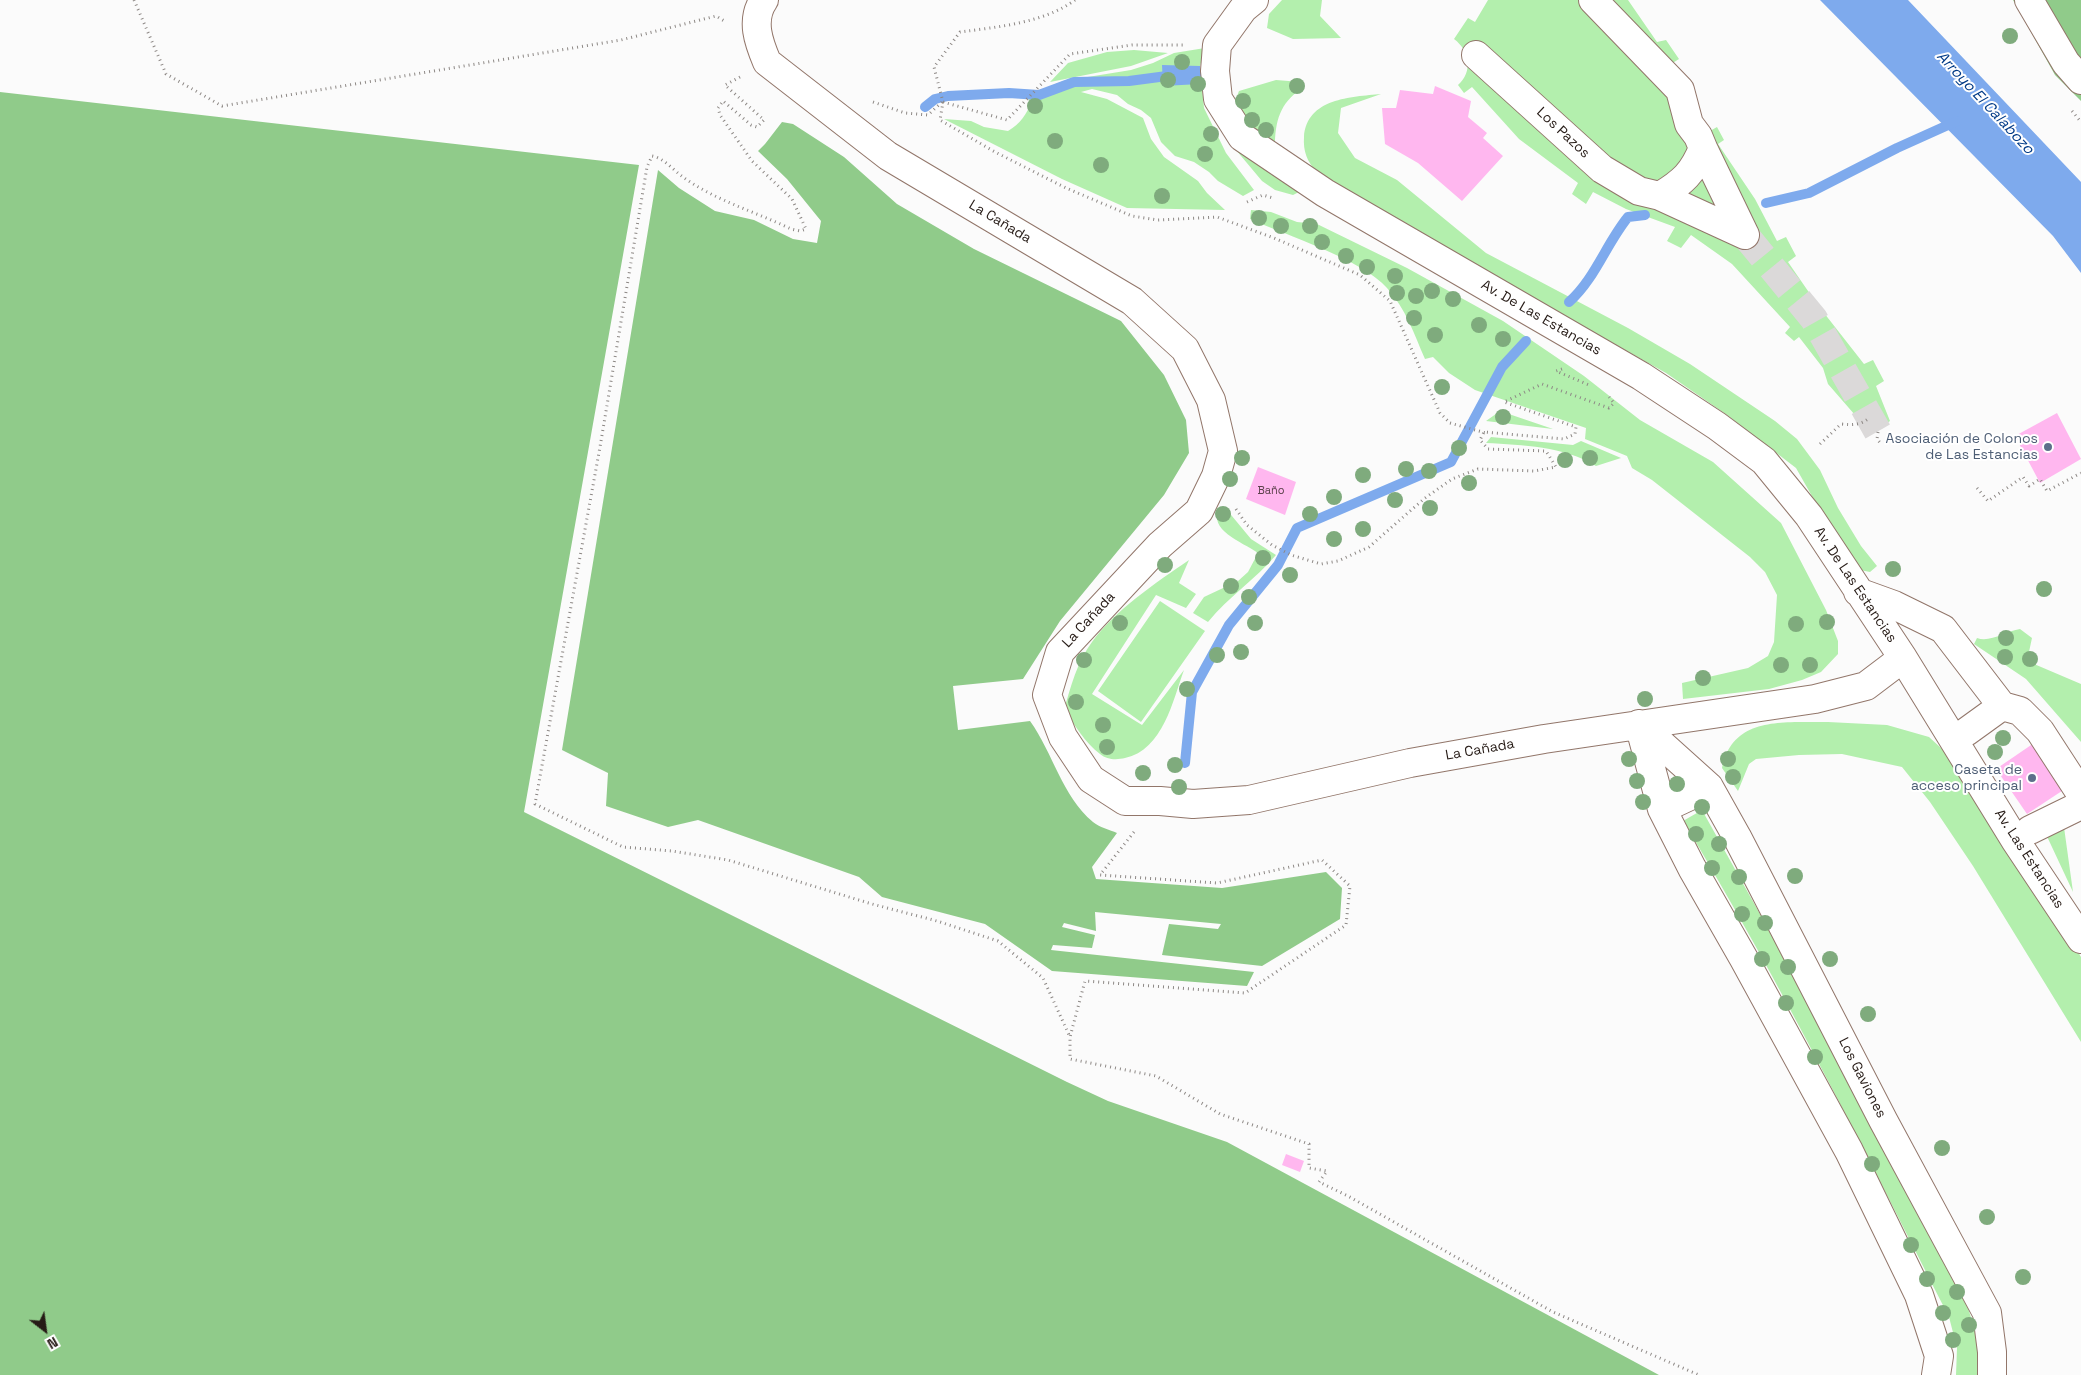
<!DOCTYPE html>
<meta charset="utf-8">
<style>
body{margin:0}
#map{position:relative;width:2081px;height:1375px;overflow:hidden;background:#fbfbfb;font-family:"Space Grotesk",sans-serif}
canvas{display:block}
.north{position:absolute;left:20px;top:1305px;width:50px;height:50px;-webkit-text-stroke:4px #fff;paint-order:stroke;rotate:150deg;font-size:14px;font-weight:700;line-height:20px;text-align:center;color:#261b16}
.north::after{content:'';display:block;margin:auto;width:18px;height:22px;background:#261b16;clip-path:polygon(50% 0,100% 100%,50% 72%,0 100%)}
</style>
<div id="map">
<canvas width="2081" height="1375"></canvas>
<div class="north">N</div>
</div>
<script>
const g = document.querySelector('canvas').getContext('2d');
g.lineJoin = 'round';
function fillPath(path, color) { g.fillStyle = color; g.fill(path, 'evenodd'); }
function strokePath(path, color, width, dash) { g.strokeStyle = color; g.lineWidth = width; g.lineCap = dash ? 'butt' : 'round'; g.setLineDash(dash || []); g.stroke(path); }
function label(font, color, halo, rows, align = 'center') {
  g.font = font + ' "Space Grotesk",sans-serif'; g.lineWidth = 4; g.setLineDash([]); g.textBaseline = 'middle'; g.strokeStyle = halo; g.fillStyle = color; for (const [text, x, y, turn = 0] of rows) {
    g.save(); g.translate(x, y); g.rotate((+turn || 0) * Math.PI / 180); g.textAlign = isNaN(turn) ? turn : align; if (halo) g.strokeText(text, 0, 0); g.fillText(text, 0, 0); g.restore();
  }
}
const green = new Path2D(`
 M1282 0H1322L1320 16 1341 38 1293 39 1267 28 1269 14Z
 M1488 0H1628L1657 42 1666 40 1679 59 1671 64 1710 131 1717 127 1724 140 1718 144 1755 199 1777 241 1786 237 1796 256 1788 262 1817 304 1864 364 1873 360 1884 381 1876 386 1890 421 1874 432 1855 415 1828 384 1823 368 1799 337 1794 341 1785 333 1790 327 1732 264 1691 235 1681 248 1667 241 1675 227 1626 209 1593 192 1586 204 1572 194 1578 183 1519 139 1472 87 1464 93 1458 85C1473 72 1470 51 1454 39L1468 18 1475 22Z
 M1205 48 1200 66 1204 108 1226 153 1254 190 1243 196 1218 181 1209 172 1194 162 1175 156 1161 142 1151 118 1141 110 1128 104 1117 95 1092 89 1081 92 1107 99 1143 118 1151 139 1164 157 1198 181 1207 193 1225 210 1127 208 1062 179 944 119 971 121 984 127 1008 131C1021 123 1026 115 1032 101L1028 100 1037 92 1063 81 1131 70 1153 63 1174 53Z
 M1134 50 1168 53 1131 66 1050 82 1068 63 1107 52Z
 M1276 80 1301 82V89C1280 103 1275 122 1275 146L1245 123 1235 101 1239 91Z
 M1215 88 1307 188 1293 195 1275 190 1262 181 1231 144Z
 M1381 94 1341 108 1338 133 1355 158 1397 180 1486 253 1628 328 1690 364 1775 421 1797 439 1820 470 1838 508 1861 546 1877 566 1870 572 1860 570 1821 512 1796 468 1727 415 1666 373 1490 274 1406 223 1370 207 1317 172C1307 162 1303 151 1304 137 1307 98 1351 97 1381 94Z
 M1251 210 1271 212 1297 222 1317 224 1407 268 1503 321 1584 376 1640 420 1713 462 1781 523 1826 610 1838 641V654L1821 672 1802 680 1769 689 1683 699 1682 683 1748 668 1768 656 1774 642 1777 595 1765 572 1750 557 1652 480 1632 468 1627 456 1585 439 1586 428 1475 390 1449 373 1433 357 1425 359C1414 334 1406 309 1387 288 1363 260 1286 235 1250 219Z
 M1500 411 1553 429 1486 421Z
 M1491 437 1573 445 1581 441 1621 458 1596 466C1563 446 1523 445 1486 443Z
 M1219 507 1227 510 1251 539 1276 555C1255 580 1228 597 1208 622L1193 613 1204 597 1238 581 1248 572 1258 553C1241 541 1208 531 1219 507Z
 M1189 560 1179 583 1196 594 1186 608 1156 595 1092 694 1142 725 1184 670C1173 700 1163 750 1125 758 1117 760 1107 760 1100 754 1085 743 1075 725 1064 710 1071 686 1077 662 1092 642 1115 610 1157 582 1189 560Z
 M1160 601 1205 631 1141 722 1098 691Z
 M2020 629 2032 638 2027 661 2081 684V742L2026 679 1974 644 1977 638C1990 643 2006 631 2020 629Z
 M1828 722 1887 725 1929 737 1953 759 2031 873 2081 957V1042L1973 866 1930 802 1902 767 1842 754 1799 755 1756 759 1749 764 1738 791 1722 768C1733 715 1785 723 1828 722Z
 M1702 810 1765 923 1968 1308 1980 1346 1979 1375H1956L1957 1348 1949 1317C1864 1150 1780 981 1683 821Z
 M2063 820 2073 892 2044 830Z`);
const forest = new Path2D(`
 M2013 0H2081V101L2055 75Z
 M0 92 639 165 524 812 1067 1082 1108 1101 1227 1142 1659 1375H0Z
 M782 122 793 124 844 157 897 204 974 249 1121 321 1164 375 1186 420 1189 453 1164 495 1060 621 1023 679 953 686 958 730 1030 721C1053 753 1062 796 1093 822 1099 827 1110 830 1117 833L1092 867 1096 879 1222 888 1326 872 1342 888 1340 919 1262 966 1162 955 1169 924 1218 929 1221 924 1095 912 1096 931 1064 923 1062 927 1095 935 1092 948 1053 945 1051 950 1254 972 1247 986 1052 971 985 924 882 897 859 877 698 820 668 827 606 806 608 773 562 750 658 170 679 188 715 211 754 220 793 239 817 243 821 221 787 179 758 151 765 144Z`);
const water = new Path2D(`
 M1820 0H1908L2081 182V273L2053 236Z
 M1162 65 1200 66V84L1163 86Z`);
const stream = new Path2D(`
 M925 107 935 99 948 96 1009 93 1039 95 1074 82 1129 81 1167 76H1214
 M1766 203 1809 193 1897 148 1957 121
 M1569 302C1595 279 1606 244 1628 217L1645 215
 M1185 763 1192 692 1229 625 1278 565 1297 528 1451 462 1502 367 1526 341`);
const building = new Path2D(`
 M1435 86 1471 101 1468 117 1487 133 1483 138 1503 156 1462 201 1418 163 1385 144 1382 108H1396L1400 90 1433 94Z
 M2057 413 2081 459 2040 483 2015 436Z
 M1258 467 1296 482 1285 515 1246 499Z
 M2037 741 2068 787 2027 814 1996 769Z
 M1286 1154 1304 1161 1300 1172 1282 1165Z`);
const minorTunnel = new Path2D(`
 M1745 235 1814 319 1878 432`);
const path = new Path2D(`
 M134 0 166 74 222 106 621 40 716 16 726 22
 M1075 0C1044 23 997 27 960 32L934 67 943 102 940 120 995 152 1066 188 1132 216 1158 220 1217 217 1274 238 1360 275 1390 301 1440 413 1450 423
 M740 77 725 85 764 120 757 127 751 125 723 101 718 108 720 115 752 161 792 199 806 229 800 231 791 229C754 211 716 201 683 177 673 170 664 158 652 156L647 167 600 447 535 804 623 847 672 851 728 860 872 904 937 921 998 941 1043 978 1070 1037
 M873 102 905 113 928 115 942 102
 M943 102 1007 120 1070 54 1132 45H1185
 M2072 111 2081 122
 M1247 202 1263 195 1273 198
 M1562 369 1556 371 1589 385
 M1878 432 1877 439 1882 445
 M1820 444 1841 424C1853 425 1861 425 1869 418
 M1977 488 1988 501 2023 477 2029 486 2040 479 2047 491 2081 473
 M1236 509 1247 525 1272 545 1291 555 1321 564 1338 561 1369 547 1425 498 1452 479 1478 469 1534 471 1556 467 1546 451 1488 449 1480 440 1484 432 1564 439 1575 434 1576 427 1504 402 1542 384 1609 408 1614 403 1609 397
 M1134 832 1100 875 1217 883 1322 860 1350 886 1346 925 1245 993 1085 981 1070 1037V1059L1156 1076 1220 1114 1309 1144V1168L1327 1171 1319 1182 1348 1196 1553 1312 1699 1375`);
const minor = new Path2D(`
 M764 0C750 20 759 43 767 62L888 156 1132 301 1185 349 1211 400 1223 451 1216 476 1199 511 1160 545 1060 652 1047 695 1063 737 1091 779 1125 801H1160L1193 804 1249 800 1410 763 1544 739 1815 699 1866 686 1903 658
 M1254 0 1243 9 1217 45 1215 71 1218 99 1242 137 1325 193 1641 376 1717 426 1764 461 1809 516 1903 658 2015 840 2081 939
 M2029 0 2066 63 2081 80
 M1476 55 1602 169 1639 191 1660 196C1683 182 1693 173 1703 148L1698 136 1689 124 1680 90 1593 0
 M1703 148 1745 235
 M1660 196 1745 235
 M1858 592 1894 605 1943 629 2002 706 2020 711 2040 731 2081 794
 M1639 724 1709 787 1737 837 1883 1120 1987 1313 1992 1352V1375
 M1639 724 1662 809 1692 868 1744 959 1849 1151 1919 1295 1939 1356 1936 1375
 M1966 732 2002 706
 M1662 809 1709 787
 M2030 830 2081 805`);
const pathBridge = new Path2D(`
 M1450 423 1486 433`);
const trees = [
 [2010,36],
 [1182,62],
 [1168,80],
 [1198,84],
 [1297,86],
 [1243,101],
 [1035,106],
 [1252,120],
 [1266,130],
 [1211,134],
 [1055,141],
 [1205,154],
 [1101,165],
 [1162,196],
 [1259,218],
 [1281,226],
 [1310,226],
 [1322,242],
 [1346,256],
 [1367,267],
 [1395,276],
 [1432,291],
 [1397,293],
 [1416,296],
 [1453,299],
 [1414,318],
 [1479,325],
 [1435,335],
 [1503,339],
 [1442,387],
 [1503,417],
 [1459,448],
 [1242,458],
 [1590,458],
 [1565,460],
 [1406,469],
 [1429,471],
 [1363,475],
 [1230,479],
 [1469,483],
 [1334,497],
 [1395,500],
 [1430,508],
 [1223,514],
 [1310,514],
 [1363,529],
 [1334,539],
 [1263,558],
 [1165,565],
 [1893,569],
 [1290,575],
 [1231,586],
 [2044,589],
 [1249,597],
 [1827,622],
 [1120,623],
 [1255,623],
 [1796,624],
 [2006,638],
 [1241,652],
 [1217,655],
 [2005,657],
 [2030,659],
 [1084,660],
 [1781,665],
 [1810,665],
 [1703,678],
 [1187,689],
 [1645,699],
 [1076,702],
 [1103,725],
 [2003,738],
 [1107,747],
 [1995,752],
 [1629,759],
 [1728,759],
 [1175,765],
 [1143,773],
 [1733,777],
 [1637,781],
 [1677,784],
 [1179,787],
 [1643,802],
 [1702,807],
 [1696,834],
 [1719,844],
 [1712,868],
 [1795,876],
 [1739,877],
 [1742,914],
 [1765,923],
 [1762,959],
 [1830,959],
 [1788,967],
 [1786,1003],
 [1868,1014],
 [1815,1057],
 [1942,1148],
 [1872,1164],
 [1987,1217],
 [1911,1245],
 [2023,1277],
 [1927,1279],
 [1957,1292],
 [1943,1313],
 [1969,1325],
 [1953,1340]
];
const markers = [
 [2048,447,5,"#5c6f8a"],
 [2032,778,5,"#5c6f8a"]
];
const numberNames = [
 ["Baño",1271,491]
];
const streetNames = [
 ["Los Pazos",1563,133,43],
 ["La Cañada",1000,222,31],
 ["Av. De Las Estancias",1541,318,30],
 ["Av. De Las Estancias",1855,585,56],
 ["La Cañada",1089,620,-47],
 ["La Cañada",1480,750,-10],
 ["Av. Las Estancias",2029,859,57],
 ["Los Gaviones",1862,1078,63]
];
const serviceNames = [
 ["Asociación de Colonos",2038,439],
 ["de Las Estancias",2038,455],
 ["Caseta de",2022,770],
 ["acceso principal",2022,786]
];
const waterNames = [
 ["Arroyo El Calabozo",1985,103,47]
];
fillPath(green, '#b3efad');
fillPath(forest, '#90cb8a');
fillPath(water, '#7eaaed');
strokePath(stream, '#7eaaed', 10);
fillPath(building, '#ffb7ef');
strokePath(minorTunnel, '#dbd9d9', 28, [28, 14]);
strokePath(minor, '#92766a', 30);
strokePath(path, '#8d8885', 3, [1, 4]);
strokePath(minor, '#fff', 28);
strokePath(pathBridge, '#8d8885', 3, [1, 4]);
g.fillStyle = '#7fab7d';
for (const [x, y] of trees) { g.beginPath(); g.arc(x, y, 8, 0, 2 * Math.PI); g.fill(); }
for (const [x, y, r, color] of markers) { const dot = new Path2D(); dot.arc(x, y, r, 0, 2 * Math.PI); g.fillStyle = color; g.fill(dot); strokePath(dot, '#fff', 2); }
label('11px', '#5c424c', null, numberNames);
label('14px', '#261b16', '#fff', streetNames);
label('14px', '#4e5e75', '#fff', serviceNames, 'right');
label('italic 15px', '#013a86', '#fff', waterNames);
</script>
